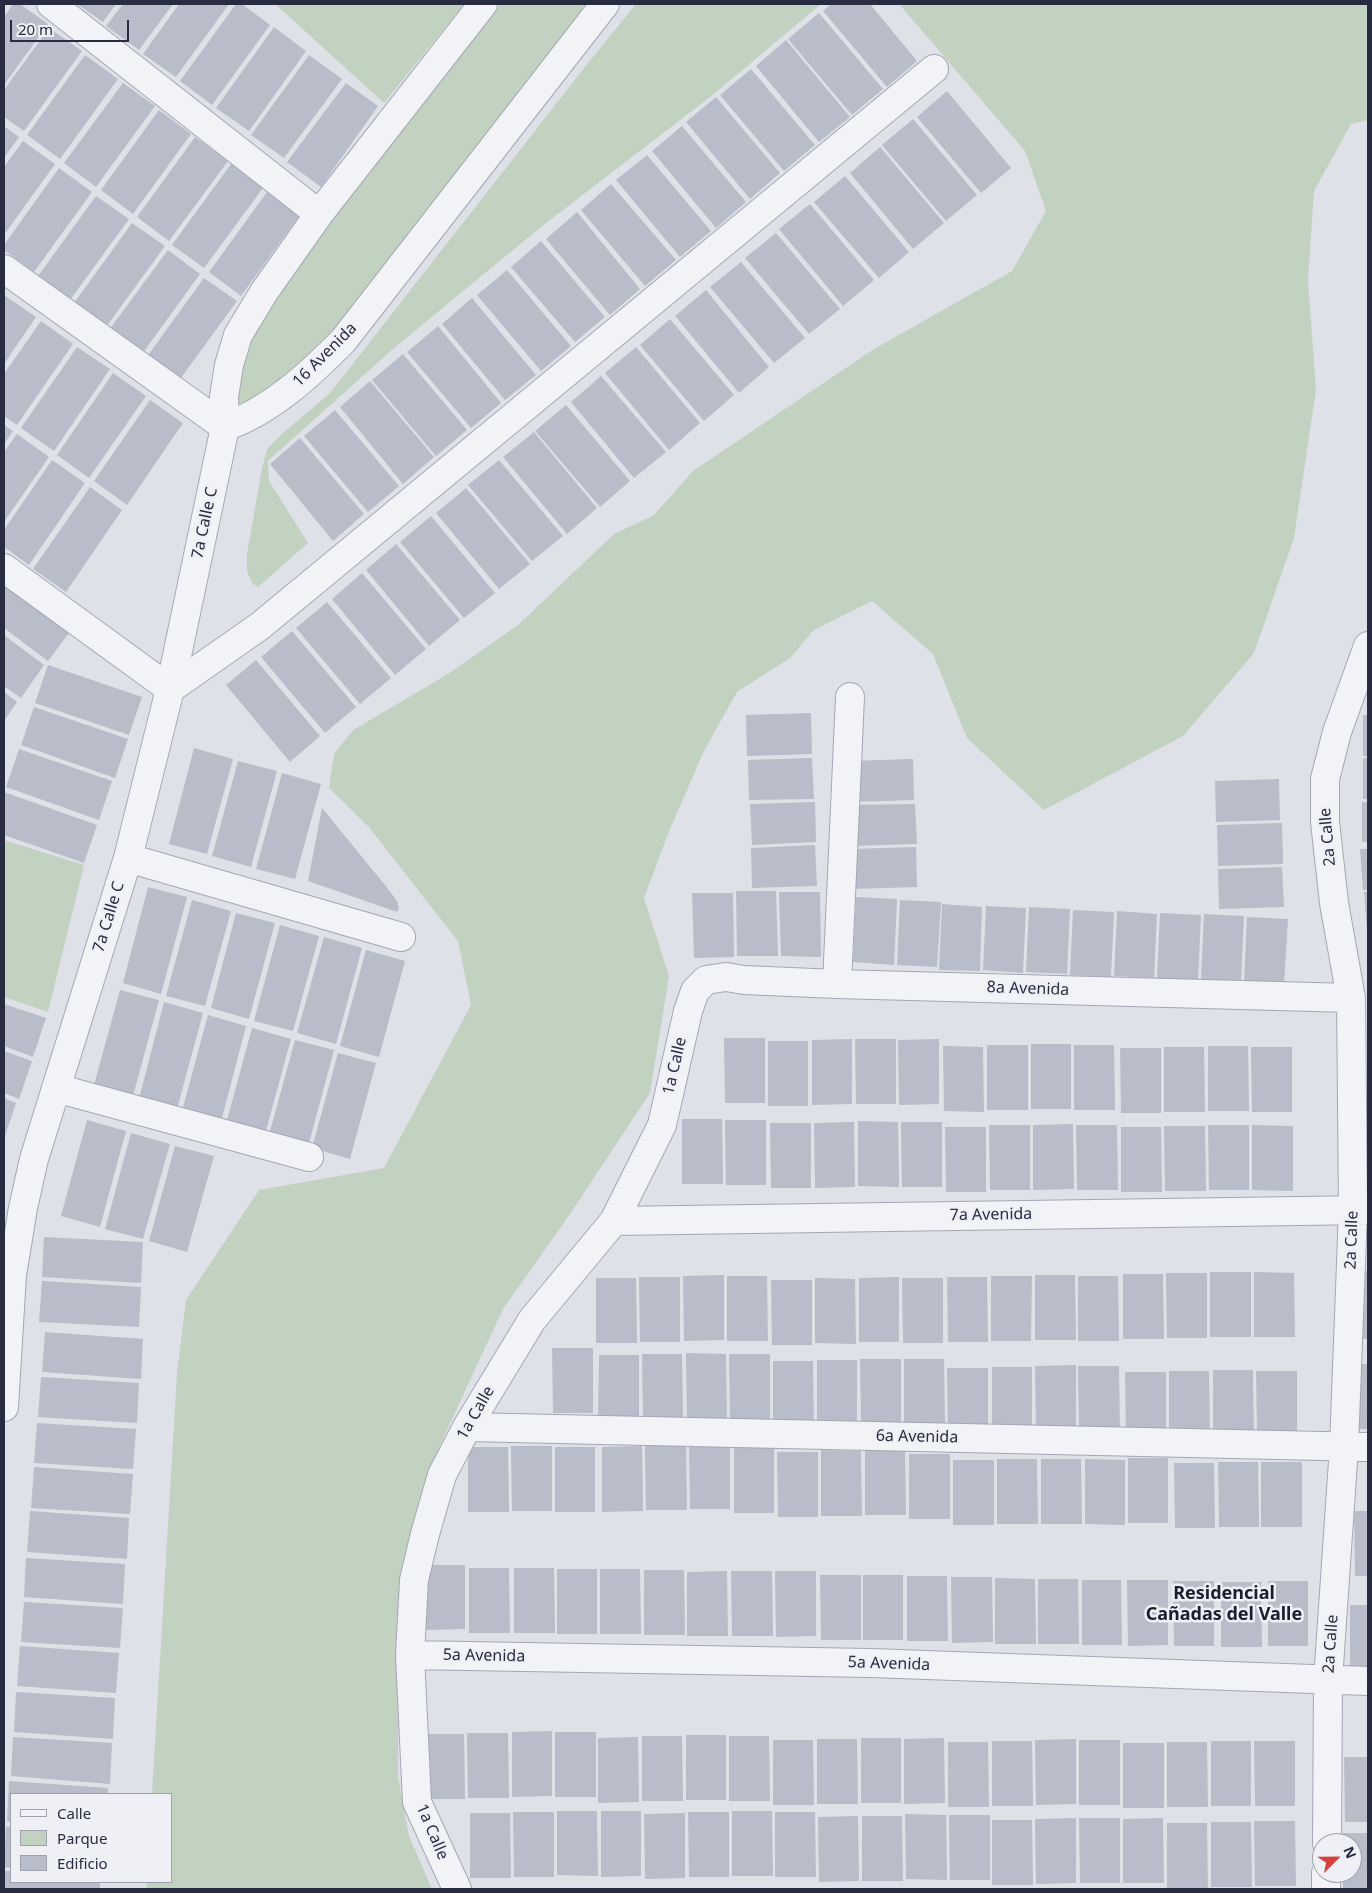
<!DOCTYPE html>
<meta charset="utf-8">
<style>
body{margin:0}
#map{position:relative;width:1372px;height:1893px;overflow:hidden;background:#dfe1e9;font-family:"Noto Sans",sans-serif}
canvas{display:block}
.frame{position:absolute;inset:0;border:5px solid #272c41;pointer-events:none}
.legend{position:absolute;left:10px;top:1793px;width:162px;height:90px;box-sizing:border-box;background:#eff0f6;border:1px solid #9fa2ae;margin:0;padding:6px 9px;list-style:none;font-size:15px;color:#272c41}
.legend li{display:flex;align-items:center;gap:10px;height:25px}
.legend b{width:25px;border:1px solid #9fa2ae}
.north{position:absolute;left:1312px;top:1833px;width:50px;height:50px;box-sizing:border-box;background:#eff0f6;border:1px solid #9fa2ae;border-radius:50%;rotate:67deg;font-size:14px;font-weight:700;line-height:20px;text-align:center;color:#272c41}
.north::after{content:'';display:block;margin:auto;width:18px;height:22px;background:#d4413e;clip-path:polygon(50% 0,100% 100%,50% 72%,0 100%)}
.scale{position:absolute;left:10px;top:20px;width:119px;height:22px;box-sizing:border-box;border:2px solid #272c41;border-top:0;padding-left:6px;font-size:15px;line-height:18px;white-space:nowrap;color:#272c41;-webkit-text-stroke:4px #eff0f6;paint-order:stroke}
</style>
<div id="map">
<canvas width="1372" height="1893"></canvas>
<div class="frame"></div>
<ul class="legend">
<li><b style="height:6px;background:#f2f3f7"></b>Calle</li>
<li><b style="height:14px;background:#c1d3c0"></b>Parque</li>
<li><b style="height:14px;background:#b9bcc9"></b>Edificio</li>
</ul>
<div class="north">N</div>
<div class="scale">20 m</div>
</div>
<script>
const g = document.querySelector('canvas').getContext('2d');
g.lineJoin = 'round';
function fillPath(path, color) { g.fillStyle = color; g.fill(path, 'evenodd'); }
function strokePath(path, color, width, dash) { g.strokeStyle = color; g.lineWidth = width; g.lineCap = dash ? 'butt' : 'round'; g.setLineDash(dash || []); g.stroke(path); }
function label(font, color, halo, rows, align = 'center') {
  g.font = font + ' "Noto Sans",sans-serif'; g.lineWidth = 5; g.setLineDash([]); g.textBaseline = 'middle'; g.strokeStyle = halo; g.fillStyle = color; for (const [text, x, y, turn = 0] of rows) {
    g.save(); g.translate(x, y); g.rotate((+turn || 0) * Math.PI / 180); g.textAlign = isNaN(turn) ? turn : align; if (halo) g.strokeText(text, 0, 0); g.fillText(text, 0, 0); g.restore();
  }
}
const green = new Path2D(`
 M275 4H464L384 103Z
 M483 4H604L343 341 235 424 229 365Z
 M636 4H821L714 94 541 227 393 349 268 461 269 481 308 543 258 587 252 583 247 571V554L262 468 267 449 284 432 330 393 584 68Z
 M899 4H1368V120L1351 124 1314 191 1308 281 1316 390 1294 538 1254 653 1183 736 1044 810 967 738 933 654 872 601 814 630 790 658 737 692 704 751 670 829 644 898 669 976 650 1093 570 1214 503 1309 441 1443 405 1568 398 1718V1777L409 1836 432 1889H146L147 1882H171V1794H152L177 1373 186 1300 259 1190 384 1168 471 1005 458 941 368 826 329 788 334 754 353 730 448 674 518 625 614 534 654 515 693 471 874 349 1012 271 1046 211 1025 151Z
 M4 840 84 865 48 1012 4 997Z`);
const building = new Path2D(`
 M13 4H20L48 24 4 85V17Z
 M77 4H116L103 22Z
 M123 4H173L139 50 106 26Z
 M179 4H229L176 77 143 54Z
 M236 4H242L270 25 212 105 180 81Z
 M831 4H870L917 61 887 87 823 11Z
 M819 13 883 89 852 115 788 39Z
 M274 27 306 51 249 131 216 108Z
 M49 28 82 51 24 131 4 117V90Z
 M786 40 850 117 819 142 756 66Z
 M85 55 118 79 60 159 27 135Z
 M309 55 342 79 284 158 251 135Z
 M751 69 815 145 784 171 720 95Z
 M123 83 155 106 96 187 64 163Z
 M346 83 378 106 321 187 287 162Z
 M947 91 1011 168 981 193 917 117Z
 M716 97 780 173 750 199 686 122Z
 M159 110 191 134 133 214 101 190Z
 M913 119 977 195 946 221 882 145Z
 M4 126 19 137 4 158Z
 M682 126 746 202 716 228 652 151Z
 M195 137 228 161 169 241 137 217Z
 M23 141 55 164 4 235V167Z
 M880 147 944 223 913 249 850 173Z
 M647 155 711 231 680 257 616 180Z
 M231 164 263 188 204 268 172 245Z
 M59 168 92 192 34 272 4 250V245Z
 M845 176 909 252 879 278 814 202Z
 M611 184 676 260 645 286 581 210Z
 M267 192 299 216 241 296 209 272Z
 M96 196 129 219 70 300 38 276Z
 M810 204 874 280 843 306 779 229Z
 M577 212 640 289 610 315 546 239Z
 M132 223 165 246 106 327 74 303Z
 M776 233 840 309 809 334 745 258Z
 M541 241 605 317 575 342 511 267Z
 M168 250 200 274 142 354 109 330Z
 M741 262 805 338 774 363 710 287Z
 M507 270 571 346 541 371 477 295Z
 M204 278 237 301 178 382 146 358Z
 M706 290 769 367 739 393 675 316Z
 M4 295 36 317 4 364Z
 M472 298 536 375 505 400 442 324Z
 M670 319 734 395 704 421 640 345Z
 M41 321 73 344 17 425 4 416V374Z
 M438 326 501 403 471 428 407 352Z
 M77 347 110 369 54 451 21 428Z
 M636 347 700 423 669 450 605 373Z
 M403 354 467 430 436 456 372 380Z
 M113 373 146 396 89 478 57 455Z
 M601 376 666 452 634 478 571 402Z
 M370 381 434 457 403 484 340 407Z
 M150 400 183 423 127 505 94 481Z
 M566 405 630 481 600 507 535 431Z
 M335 410 399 486 368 512 304 436Z
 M4 425 13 431 4 444Z
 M534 432 597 508 567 534 503 457Z
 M17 434 49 457 4 522V452Z
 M300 438 364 514 333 541 270 464Z
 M52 460 85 483 29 565 4 547V530Z
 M499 460 563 536 532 561 468 485Z
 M90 487 122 510 66 592 33 569Z
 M466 488 530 564 499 589 436 513Z
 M431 516 495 593 464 618 400 542Z
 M396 544 460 620 429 646 366 570Z
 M362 573 426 649 395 675 332 599Z
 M4 579 72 629 48 661 4 628Z
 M327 602 391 678 360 704 296 628Z
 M292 631 356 707 325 733 261 657Z
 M4 635 44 665 21 698 4 686Z
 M256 660 320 736 290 762 226 685Z
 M48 665 142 697 129 735 35 703Z
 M4 692 17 702 4 721Z
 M34 707 128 739 115 778 21 745Z
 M811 713 812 754 747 756 746 715Z
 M1363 715H1368V756H1363Z
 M194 748 233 759 207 854 169 844Z
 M19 749 112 781 99 820 6 787Z
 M812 758 814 799 749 800 748 760Z
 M1363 758H1368V799H1363Z
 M913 759 914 800 849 802 848 761Z
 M238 761 277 771 251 867 212 856Z
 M282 773 321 784 295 879 256 869Z
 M1279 779 1280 820 1216 822 1215 781Z
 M4 792 97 825 84 863 4 835Z
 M815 802 816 842 752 845 750 804Z
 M1362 802H1368V842H1362Z
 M915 804 917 844 852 846 850 805Z
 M322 808 385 885 397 901 399 908 397 912 308 881Z
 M1282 823 1283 864 1218 866 1217 825Z
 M815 845 817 886 752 888 751 848Z
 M916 847 917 887 852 889 851 849Z
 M1360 849H1368V890H1363Z
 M1282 867 1284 907 1219 909 1218 869Z
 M148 887 187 897 161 994 123 983Z
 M736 891H776L778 956H737Z
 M779 892H820L821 957 781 956Z
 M1364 892H1368V932H1367Z
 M692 893H733L734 957 694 958Z
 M856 897 897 899 894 965 853 962Z
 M192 900 231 911 205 1006 166 996Z
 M900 900 941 902 937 967 897 965Z
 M942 904 982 907 980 971 939 970Z
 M986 906 1026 908 1023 973 983 970Z
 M1029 907 1070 909 1067 974 1026 972Z
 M1073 910 1114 912 1111 977 1070 975Z
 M1117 911 1157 914 1154 978 1114 976Z
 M236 913 275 923 249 1019 211 1008Z
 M1160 913 1201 915 1198 980 1157 978Z
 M1204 914 1244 916 1241 981 1201 979Z
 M1247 917 1288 919 1284 984 1244 982Z
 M280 925 319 936 293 1031 254 1021Z
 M324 937 362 948 336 1044 297 1033Z
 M366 950 405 961 379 1057 340 1046Z
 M120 990 159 1000 133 1096 94 1085Z
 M164 1002 203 1013 177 1109 139 1099Z
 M4 1004 46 1018 33 1057 4 1046Z
 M208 1015 246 1026 221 1122 182 1111Z
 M252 1028 291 1039 265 1134 226 1124Z
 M724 1038H765V1103H725Z
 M852 1039V1104L812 1105V1040Z
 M855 1039H896V1104H856Z
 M939 1039V1104L899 1105 898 1040Z
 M295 1040 334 1050 308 1147 269 1135Z
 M768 1041H808V1106H768Z
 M1031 1044H1071V1109H1031Z
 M987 1045H1028V1110H987Z
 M1074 1045H1114L1115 1110H1074Z
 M943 1046 983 1047 984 1112 944 1111Z
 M1208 1046H1248L1249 1111H1208Z
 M1164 1047H1204L1205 1112H1164Z
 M1251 1047H1292V1112H1252Z
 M1120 1048H1161V1113H1121Z
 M4 1051 32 1061 19 1099 4 1093Z
 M338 1053 376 1063 350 1159 312 1148Z
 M4 1098 16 1103 4 1139Z
 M682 1119H722L723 1184H682Z
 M87 1120 126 1131 100 1227 61 1216Z
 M725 1120H766V1185H726Z
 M858 1121 898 1122 899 1187 858 1186Z
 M854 1122 855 1187 815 1188 814 1123Z
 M901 1122H942V1187H902Z
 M770 1123H811V1188H771Z
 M1073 1124 1074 1189 1033 1190V1125Z
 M989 1125H1030V1190H990Z
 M1076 1125H1117L1118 1190H1077Z
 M1208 1125H1249V1190H1209Z
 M1252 1125 1293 1126V1191L1252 1190Z
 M1164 1126H1205L1206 1191H1165Z
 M945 1127H986V1192H946Z
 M1121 1127H1161L1162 1192H1121Z
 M131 1133 170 1144 143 1239 105 1229Z
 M175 1146 214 1156 187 1252 149 1241Z
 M44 1237 143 1242 141 1283 42 1277Z
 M1359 1271H1368V1339H1359Z
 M1210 1272H1251V1337H1210Z
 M1254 1272 1294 1273 1295 1337H1254Z
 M1166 1273H1207V1338H1167Z
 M1123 1274H1163L1164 1339H1123Z
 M724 1275V1340L684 1341 683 1276Z
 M1035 1275H1075L1076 1340H1035Z
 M727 1276H767L768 1341H727Z
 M991 1276H1032L1031 1341H991Z
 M1078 1276H1118L1119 1341H1078Z
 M639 1277H680V1342H640Z
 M899 1277V1342H859V1278Z
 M947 1277H987L988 1342H948Z
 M596 1278H636L637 1343H596Z
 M815 1278 855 1279 856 1344 815 1343Z
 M902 1278H943V1343H903Z
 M771 1280H812V1345H772Z
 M42 1281 141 1287 139 1327 39 1322Z
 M45 1332 143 1339 141 1379 42 1372Z
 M552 1348H593V1413H553Z
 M686 1353 726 1354 727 1419 687 1418Z
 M642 1354H682L683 1419H643Z
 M729 1354H770V1419H730Z
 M599 1355H639V1420H598Z
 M860 1359H901V1424H861Z
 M904 1359H944L945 1424H904Z
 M817 1360H857V1425H817Z
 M773 1361H813L814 1426H773Z
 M1350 1364H1368V1429H1350Z
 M1076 1365V1430L1036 1431 1035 1366Z
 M1078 1366H1119L1120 1431H1079Z
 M992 1367H1032V1432H992Z
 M947 1368H988V1433H948Z
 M1213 1370H1253L1254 1435H1213Z
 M1169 1371H1209L1210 1436H1169Z
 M1256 1371H1297V1436H1257Z
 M1125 1372H1166V1437H1126Z
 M41 1377 139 1383 137 1423 38 1417Z
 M37 1423 136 1429 133 1469 34 1463Z
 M689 1444H730V1509H690Z
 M645 1445H686L687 1510H646Z
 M511 1446H552V1511H512Z
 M642 1446 643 1511 602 1512V1447Z
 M468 1447H508L509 1512H468Z
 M555 1447H595V1512H555Z
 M734 1448H774V1513H734Z
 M821 1450 861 1451 862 1516H821Z
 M865 1450H905L906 1515H865Z
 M777 1452H818V1517H778Z
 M909 1454H950V1519H909Z
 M1128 1458H1168V1523H1128Z
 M997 1459H1037L1038 1524H997Z
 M1041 1459H1081L1082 1524H1041Z
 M1085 1459 1125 1460V1525L1085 1524Z
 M953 1460H994V1525H953Z
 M1218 1462H1258L1259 1527H1219Z
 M1261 1462H1302V1527H1261Z
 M1174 1463H1214L1215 1528H1175Z
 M34 1467 133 1474 130 1514 31 1508Z
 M30 1511 129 1518 127 1559 27 1552Z
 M1354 1511H1368V1576H1355Z
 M26 1558 125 1564 123 1604 24 1597Z
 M424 1565H465V1629L425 1630Z
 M469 1568H509L510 1633H469Z
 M514 1568H554L555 1633H514Z
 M557 1569H597V1634H557Z
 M600 1569H640L641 1634H600Z
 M644 1570H684L685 1635H644Z
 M727 1571 728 1636H687V1572Z
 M731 1571H772L773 1636H732Z
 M775 1571H816V1636L776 1637Z
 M820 1575H861V1640H821Z
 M863 1575H903V1640H863Z
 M907 1576H947L948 1641H907Z
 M951 1577H992L993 1642 952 1643Z
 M995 1578 1035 1579 1036 1644H995Z
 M1038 1579H1078L1079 1644H1038Z
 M1082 1580H1121L1122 1645H1082Z
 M1127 1580H1168V1645L1128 1646Z
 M1173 1581H1214V1646H1174Z
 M1268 1581H1308V1646H1268Z
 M1221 1582H1261L1262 1647H1221Z
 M24 1602 123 1608 120 1648 21 1642Z
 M1350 1605H1368V1670H1350Z
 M20 1646 119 1653 116 1693 17 1686Z
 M16 1692 115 1698 113 1739 14 1732Z
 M552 1731V1796L512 1797V1732Z
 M555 1732H596V1797H555Z
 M467 1733H508L509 1798H468Z
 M424 1734H464L465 1799H424Z
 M686 1735H726V1800H686Z
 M642 1736H682L683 1801H642Z
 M729 1736H769L770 1801H729Z
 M13 1737 112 1743 110 1784 11 1776Z
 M638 1737 639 1802 598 1803V1738Z
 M861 1738H901V1803H861Z
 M944 1738 945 1803 904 1804V1739Z
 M817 1739H857L858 1804H817Z
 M1076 1739V1804L1036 1805 1035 1740Z
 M773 1740H813L814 1805H773Z
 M1079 1740H1120V1805H1079Z
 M992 1741H1032L1033 1806H992Z
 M1211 1741H1251V1806H1211Z
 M1254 1741H1295V1806H1255Z
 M948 1742H988L989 1807H948Z
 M1167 1742H1207L1208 1807H1167Z
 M1123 1743H1164V1808H1123Z
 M1344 1757H1368V1822H1345Z
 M9 1781 108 1788V1794H11V1822L7 1821Z
 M557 1811H597L598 1876 557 1875Z
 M601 1811H641V1876L601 1877Z
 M732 1811H772L773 1876H732Z
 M513 1812H554V1877H514Z
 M688 1812H729V1877H689Z
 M775 1812H815L816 1877H775Z
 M470 1813H510L511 1878H470Z
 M685 1813V1878L645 1879 644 1814Z
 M905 1814 946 1815 947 1880 906 1879Z
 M949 1815H990V1880H950Z
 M858 1816 859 1881 819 1882 818 1817Z
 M862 1816H902L903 1881H862Z
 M1076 1818V1883L1036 1884 1035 1819Z
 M1079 1818H1120V1883H1080Z
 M1163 1818 1164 1883H1123V1819Z
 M992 1820H1032L1033 1885H992Z
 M1254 1821H1295L1296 1886H1255Z
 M1211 1822H1251L1252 1887H1211Z
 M1167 1823H1207L1208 1888H1167Z
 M6 1827H11V1868L4 1867Z
 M1343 1833H1368V1889H1343V1873H1352V1843H1343Z
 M4 1871H11V1882H100V1889H4Z`);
const minor = new Path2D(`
 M51 4 319 214
 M4 269 225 427
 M225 427C272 410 309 375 343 341L605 4
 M4 568 170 689 260 626 934 69
 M128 858 401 937
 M837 984 850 697
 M56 1088 309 1157
 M614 1221 1368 1210
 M4 1407 12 1275 23 1208 34 1159 128 858 170 689 225 427 224 397 229 365 238 335 264 292 319 214 483 4
 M467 1427 1368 1447
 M410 1655 871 1663 1368 1681
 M1327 1843 1328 1680 1344 1447 1353 1210 1351 998 1334 903 1325 822V779L1337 732 1368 646
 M457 1889 417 1802 410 1655 414 1580 425 1534 442 1475 467 1427 532 1320 614 1221 662 1125 688 1011 695 991 706 980 726 977 744 980 837 984 1351 998
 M1326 1889V1873`);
const streetNames = [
 ["16 Avenida",325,355,-45],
 ["7a Calle C",205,523,-78],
 ["2a Calle",1328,837,-95],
 ["7a Calle C",109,917,-73],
 ["8a Avenida",1028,989,2],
 ["1a Calle",675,1066,-77],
 ["7a Avenida",991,1215,-1],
 ["2a Calle",1352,1240,-88],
 ["1a Calle",476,1413,-60],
 ["6a Avenida",917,1437,1],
 ["2a Calle",1331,1644,-86],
 ["5a Avenida",484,1656,1],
 ["5a Avenida",889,1664,2],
 ["1a Calle",432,1832,67]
];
const neighbourhoodNames = [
 ["Residencial",1224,1594],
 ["Cañadas del Valle",1224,1615]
];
fillPath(green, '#c1d3c0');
fillPath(building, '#b9bcc9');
strokePath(minor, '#a4a7b3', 30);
strokePath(minor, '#f2f3f7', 28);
label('16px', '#272c41', '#eff0f6', streetNames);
label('bold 18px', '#191e31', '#eff0f6', neighbourhoodNames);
</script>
